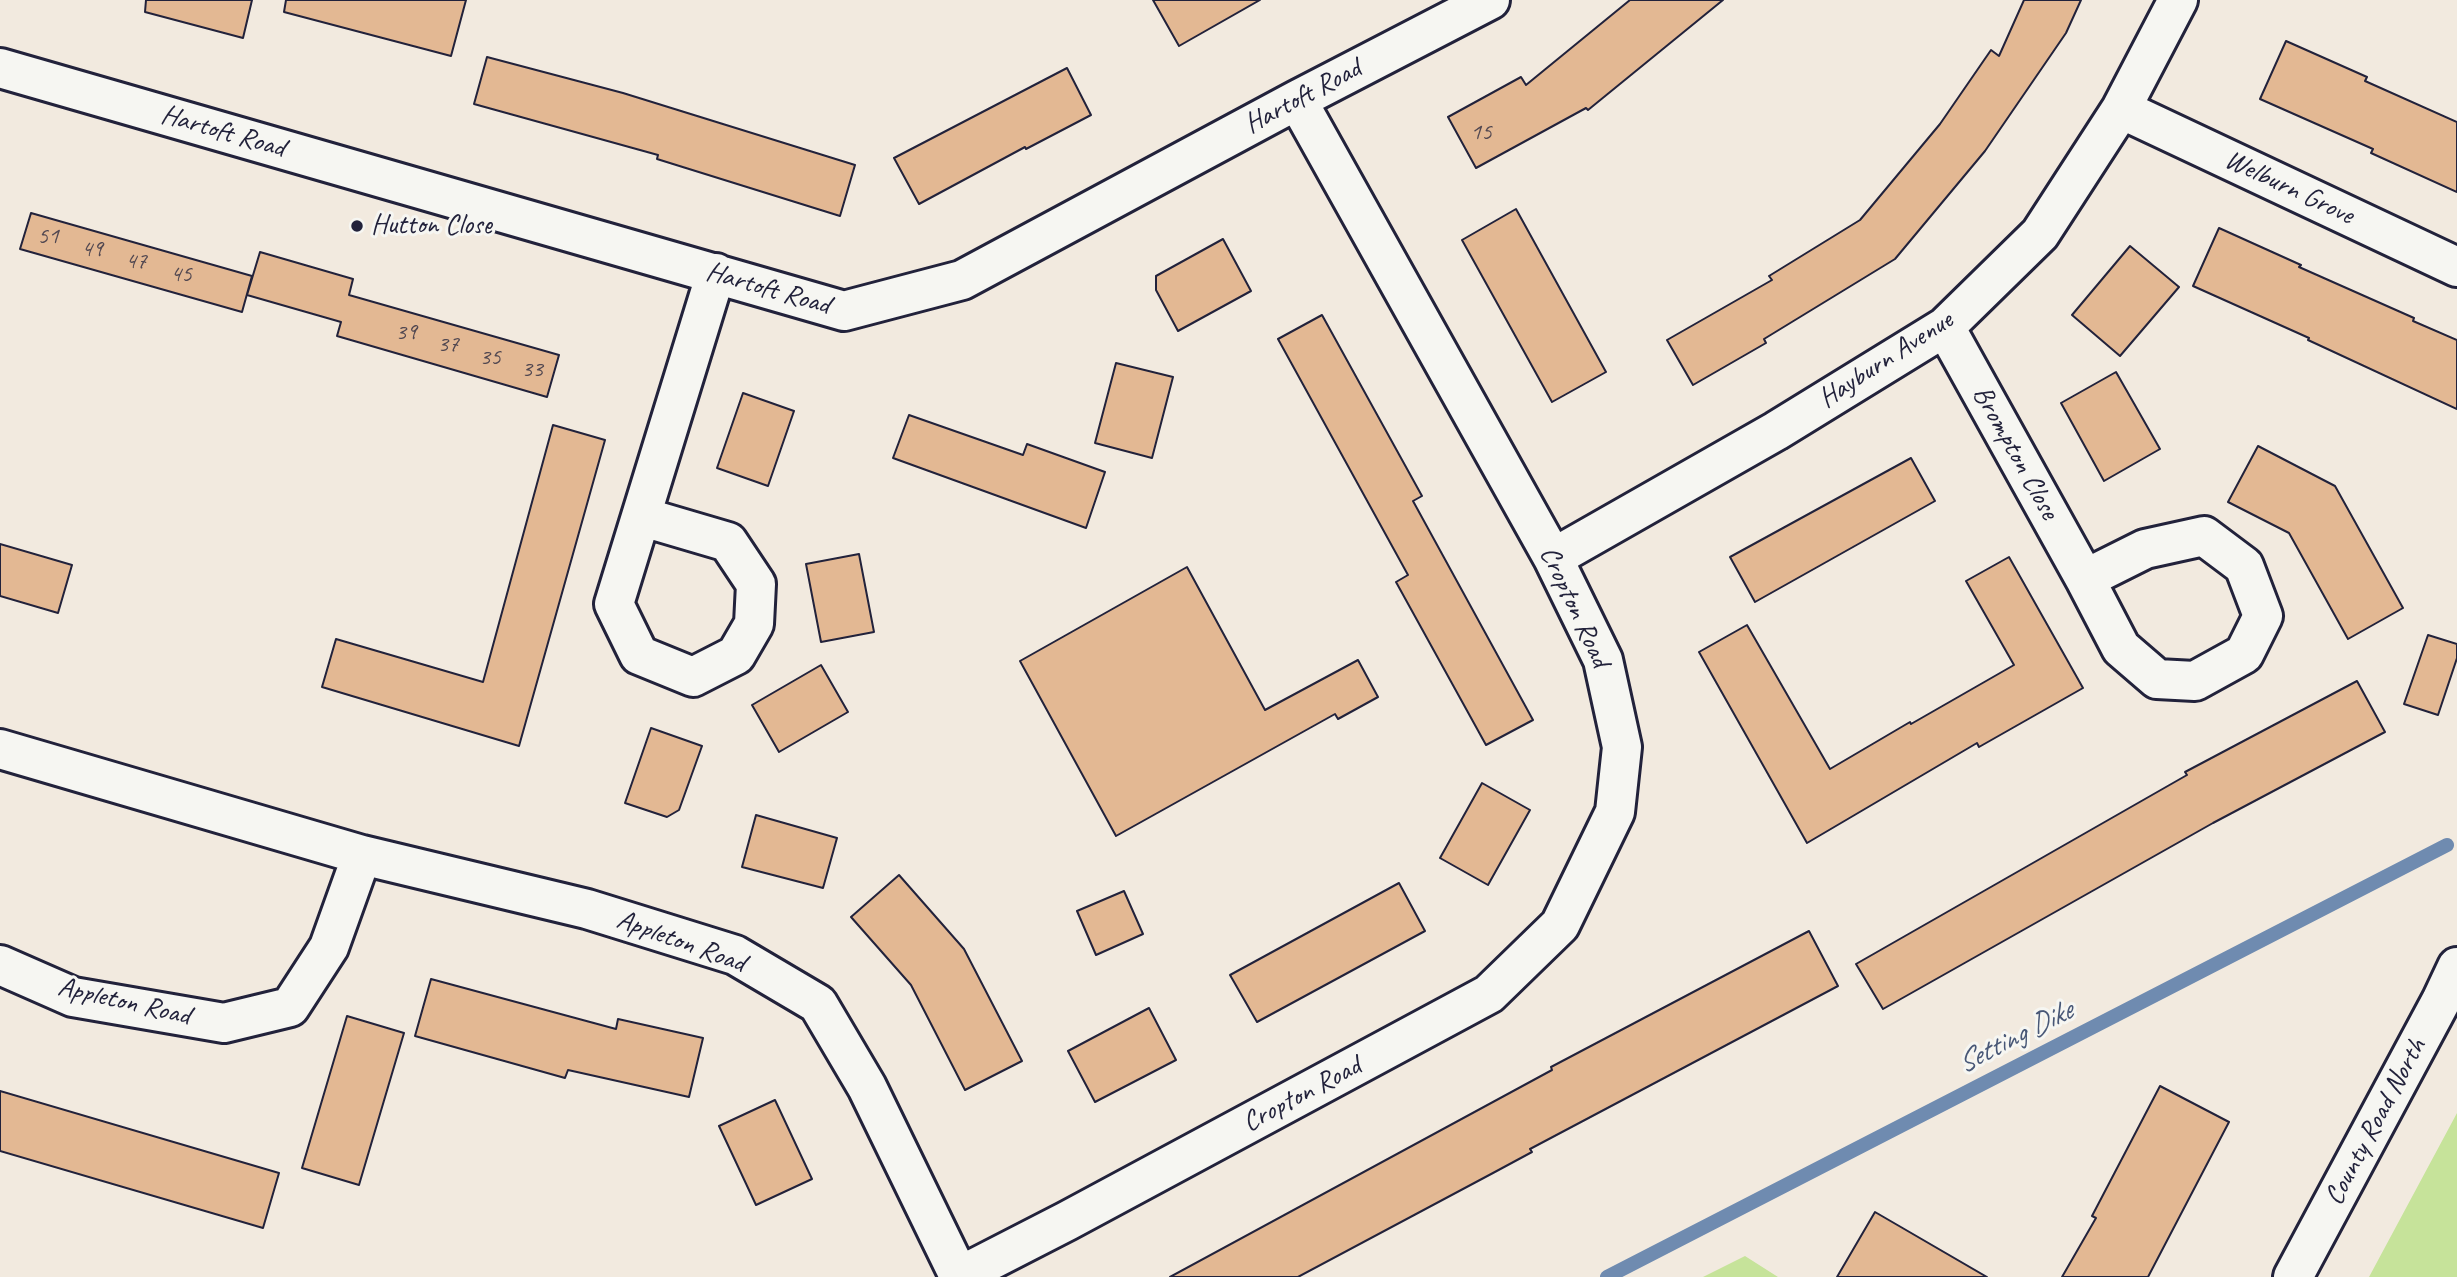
<!DOCTYPE html>
<html>
<head>
<meta charset="utf-8">
<style>
  body { margin:0 }
  canvas { display:block; background:#f2eadf }
</style>
</head>
<body>
<canvas width="2457" height="1277"></canvas>
<script>
const c = document.querySelector('canvas').getContext('2d');
c.lineJoin = 'round';
function fillPath(path, color) { c.fillStyle = color; c.fill(path, 'evenodd'); }
function strokePath(path, color, width, dash) { c.strokeStyle = color; c.lineWidth = width; c.lineCap = dash ? 'butt' : 'round'; c.setLineDash(dash || []); c.stroke(path); }
function drawText(font, color, halo, rows, align = 'center') {
  c.font = font + ' Caveat,sans-serif'; c.lineWidth = 6; c.setLineDash([]); c.textBaseline = 'middle'; c.strokeStyle = halo; c.fillStyle = color; for (const [text, x, y, turn = 0] of rows) {
    c.save(); c.translate(x, y); c.rotate((+turn || 0) * Math.PI / 180); c.textAlign = isNaN(turn) ? turn : align; if (halo) c.strokeText(text, 0, 0); c.fillText(text, 0, 0); c.restore();
  }
}
fillPath(new Path2D(`
  M 2457,1113 L 2457,1277 L 2369,1277 Z
  M 1745,1256 L 1778,1277 L 1703,1277 Z`), '#c6e39a');
strokePath(new Path2D(`
  M 1607,1277 L 2447,845`), '#6f8bb0', 14);
const building = new Path2D(`
  M 146,0 L 252,0 L 243,38 L 145,12 Z
  M 286,0 L 466,0 L 451,56 L 284,12 Z
  M 1153,0 L 1260,0 L 1179,46 Z
  M 1630,0 L 1723,0 L 1588,110 L 1586,108 L 1476,168 L 1448,117 L 1521,77 L 1526,85 Z
  M 2024,0 L 2081,0 L 2066,33 L 1985,151 L 1895,259 L 1764,339 L 1766,343 L 1693,385 L 1667,340 L 1772,280 L 1769,276 L 1860,220 L 1940,124 L 1991,50 L 1999,56 Z
  M 2286,41 L 2367,77 L 2365,81 L 2457,122 L 2457,192 L 2371,153 L 2373,149 L 2260,99 Z
  M 487,57 L 623,93 L 855,165 L 840,216 L 657,159 L 658,155 L 474,104 Z
  M 1067,68 L 1091,115 L 1026,149 L 1025,147 L 919,204 L 894,158 Z
  M 1516,209 L 1606,372 L 1552,402 L 1462,240 Z
  M 31,213 L 252,276 L 242,312 L 20,249 Z
  M 2219,228 L 2301,265 L 2299,267 L 2414,318 L 2413,321 L 2457,340 L 2457,409 L 2308,340 L 2309,338 L 2193,286 Z
  M 1223,239 L 1251,291 L 1178,331 L 1156,290 L 1156,276 Z
  M 2130,246 L 2179,287 L 2120,356 L 2072,315 Z
  M 260,252 L 353,279 L 349,295 L 559,355 L 547,397 L 337,336 L 341,322 L 247,295 Z
  M 1322,315 L 1422,496 L 1413,501 L 1533,720 L 1486,745 L 1396,582 L 1408,575 L 1278,339 Z
  M 1116,363 L 1173,377 L 1152,458 L 1095,443 Z
  M 2116,372 L 2160,449 L 2104,481 L 2061,403 Z
  M 743,393 L 794,411 L 768,486 L 717,468 Z
  M 909,415 L 1023,455 L 1027,444 L 1105,472 L 1086,528 L 893,458 Z
  M 553,425 L 605,440 L 519,746 L 322,687 L 336,639 L 483,682 Z
  M 2258,446 L 2335,486 L 2403,608 L 2348,639 L 2289,533 L 2228,502 Z
  M 1911,458 L 1935,501 L 1755,602 L 1730,557 Z
  M 0,544 L 72,565 L 58,613 L 0,596 Z
  M 859,554 L 874,632 L 821,642 L 806,564 Z
  M 2009,557 L 2083,688 L 1979,747 L 1977,743 L 1807,843 L 1699,652 L 1747,625 L 1830,769 L 1910,722 L 1911,724 L 2014,665 L 1966,581 Z
  M 1187,567 L 1265,710 L 1358,660 L 1378,697 L 1338,719 L 1335,714 L 1116,836 L 1020,661 Z
  M 2428,635 L 2457,644 L 2457,658 L 2438,715 L 2404,704 Z
  M 821,665 L 848,712 L 779,752 L 752,705 Z
  M 2357,681 L 2385,732 L 2213,823 L 1883,1009 L 1856,964 L 2187,775 L 2185,772 Z
  M 651,728 L 702,746 L 679,810 L 667,817 L 625,803 Z
  M 1482,783 L 1530,810 L 1488,885 L 1440,858 Z
  M 756,815 L 837,838 L 823,888 L 742,867 Z
  M 899,875 L 964,949 L 1022,1061 L 965,1090 L 911,985 L 851,917 Z
  M 1399,883 L 1425,931 L 1257,1022 L 1230,975 Z
  M 1124,891 L 1143,934 L 1096,955 L 1077,911 Z
  M 1809,931 L 1838,986 L 1530,1149 L 1532,1152 L 1493,1173 L 1298,1277 L 1170,1277 L 1552,1070 L 1551,1067 Z
  M 431,979 L 616,1029 L 618,1019 L 703,1038 L 689,1097 L 568,1070 L 565,1078 L 415,1036 Z
  M 1149,1008 L 1176,1060 L 1095,1102 L 1068,1051 Z
  M 347,1016 L 404,1033 L 359,1185 L 302,1168 Z
  M 2160,1086 L 2229,1122 L 2148,1277 L 2062,1277 L 2096,1218 L 2092,1216 Z
  M 0,1091 L 279,1173 L 263,1228 L 0,1151 Z
  M 775,1100 L 812,1179 L 756,1205 L 719,1126 Z
  M 1875,1212 L 1987,1277 L 1837,1277 Z`);
fillPath(building, '#e3b893');
strokePath(building, '#22223b', 2);
const street = new Path2D(`
  M 0,68 L 844,311 L 962,280 L 1297,100 L 1490,0
  M 2121,109 L 2457,267
  M 1945,327 L 2085,579 L 2121,648 L 2157,679 L 2195,681 L 2244,654 L 2263,616 L 2244,566 L 2204,536 L 2145,549 L 2085,579
  M 643,517 L 728,542 L 756,584 L 754,624 L 736,655 L 693,677 L 639,655 L 614,604 L 716,273
  M 1553,558 L 1776,431 L 1945,327 L 2040,234 L 2121,109 L 2178,0
  M 0,749 L 362,855 L 587,909 L 735,955 L 818,1004 L 867,1087 L 959,1276
  M 0,965 L 73,997 L 224,1023 L 290,1007 L 329,947 L 362,855
  M 958,1277 L 1067,1221 L 1489,994 L 1560,925 L 1615,812 L 1622,747 L 1603,660 L 1553,558 L 1297,100`);
const secondary = new Path2D(`
  M 2293,1277 L 2441,1001 L 2457,967`);
strokePath(street, '#22223b', 44);
strokePath(secondary, '#22223b', 44);
strokePath(street, '#f6f6f2', 38);
strokePath(secondary, '#f6f6f2', 38);
for (const [x, y, r, color] of [
  [357,226,7,"#22223b"]
]) { const dot = new Path2D(); dot.arc(x, y, r, 0, 2 * Math.PI); c.fillStyle = color; c.fill(dot); strokePath(dot, '#f6f6f2', 2.5); }
drawText('24px', '#524851', null, [
  ["15",1481,133],
  ["51",48,237],
  ["49",92,250],
  ["47",136,262],
  ["45",181,275],
  ["39",406,333],
  ["37",448,345],
  ["35",490,358],
  ["33",532,370]
]);
drawText('28px', '#22223b', '#f6f6f2', [
  ["Hartoft Road",1303,97,-28],
  ["Hartoft Road",223,132,16],
  ["Welburn Grove",2289,188,25],
  ["Hartoft Road",768,289,16],
  ["Hayburn Avenue",1886,360,-33],
  ["Brompton Close",2015,453,61],
  ["Cropton Road",1574,607,65],
  ["Appleton Road",681,942,20],
  ["Appleton Road",124,1002,13],
  ["Cropton Road",1302,1095,-28],
  ["County Road North",2376,1122,-62]
]);
drawText('28px', '#22223b', '#f6f6f2', [
  ["Hutton Close",371,226]
], 'left');
drawText('italic 30px', '#485776', '#f6f6f2', [
  ["Setting Dike",2015,1038,-27]
]);
</script>
</body>
</html>
